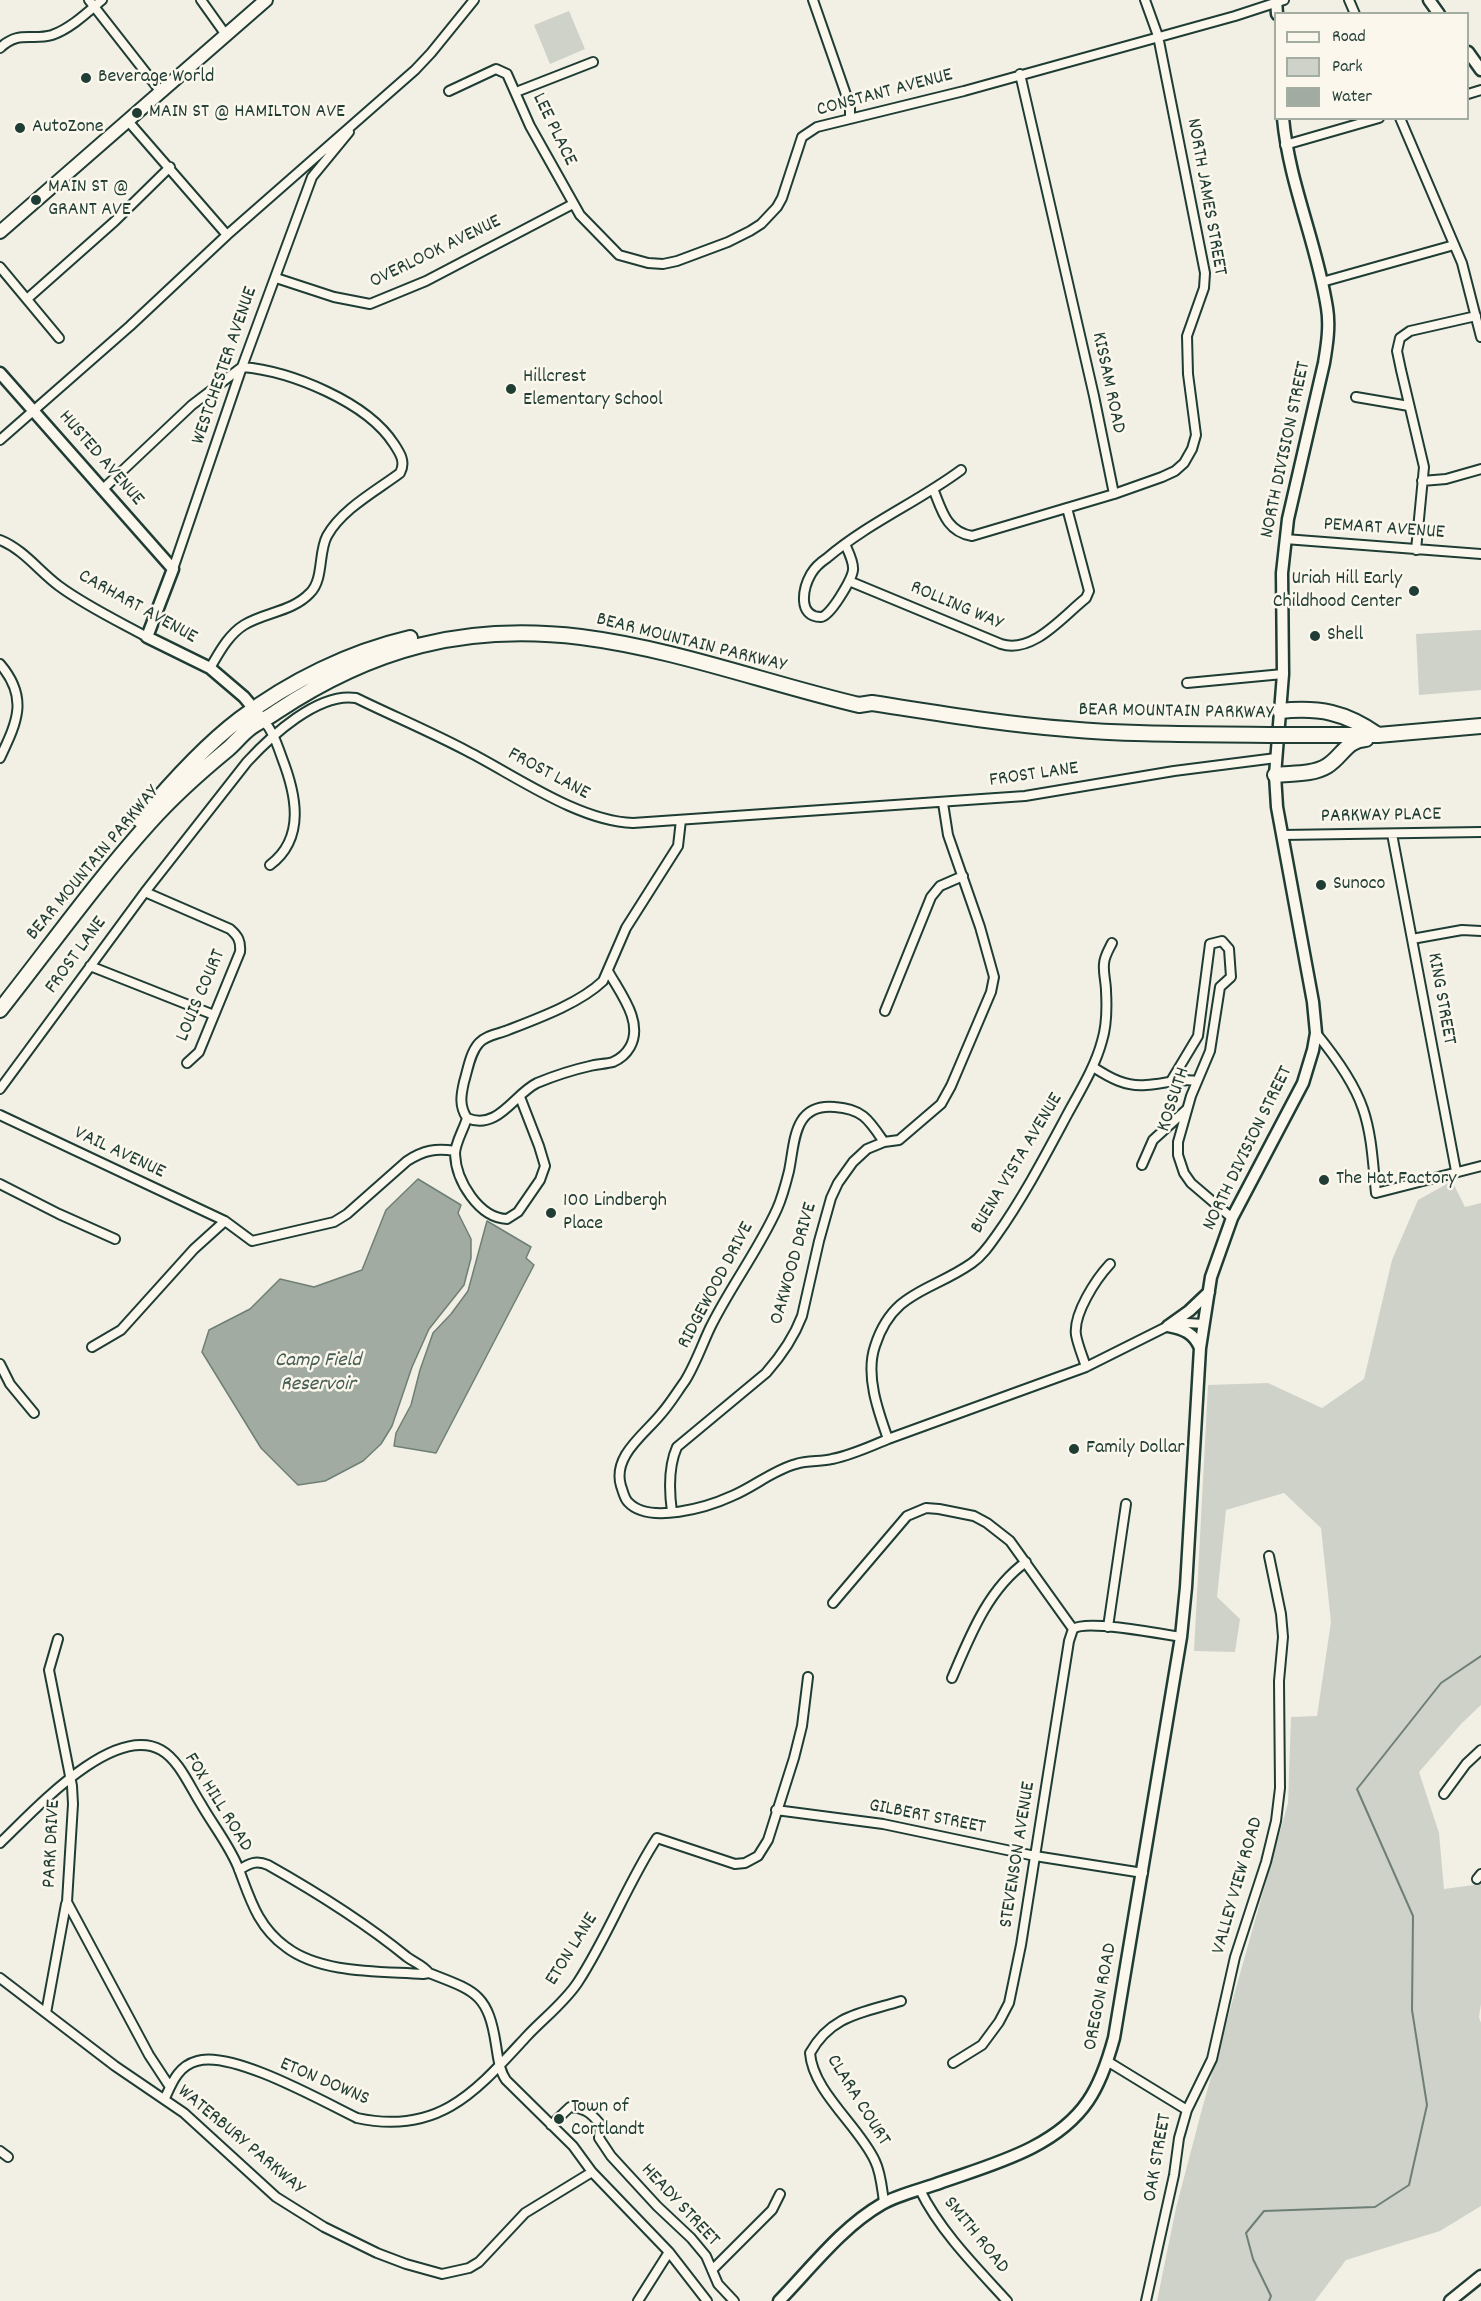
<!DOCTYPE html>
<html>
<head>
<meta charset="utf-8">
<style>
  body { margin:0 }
  #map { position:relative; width:1481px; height:2301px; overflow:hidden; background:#f2f0e5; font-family:Dekko,sans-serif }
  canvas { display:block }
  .legend { position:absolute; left:1274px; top:12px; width:195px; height:108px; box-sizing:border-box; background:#fbf7ec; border:2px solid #a3ada2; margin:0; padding:8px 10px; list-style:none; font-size:18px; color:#1f3d34 }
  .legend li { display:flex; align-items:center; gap:12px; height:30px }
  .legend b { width:30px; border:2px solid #a3ada2 }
</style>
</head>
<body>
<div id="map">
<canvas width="1481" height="2301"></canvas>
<ul class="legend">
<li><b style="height:8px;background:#fbf7ec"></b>Road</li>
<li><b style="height:16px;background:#cfd2c8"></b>Park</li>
<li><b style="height:16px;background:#a2aba1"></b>Water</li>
</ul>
</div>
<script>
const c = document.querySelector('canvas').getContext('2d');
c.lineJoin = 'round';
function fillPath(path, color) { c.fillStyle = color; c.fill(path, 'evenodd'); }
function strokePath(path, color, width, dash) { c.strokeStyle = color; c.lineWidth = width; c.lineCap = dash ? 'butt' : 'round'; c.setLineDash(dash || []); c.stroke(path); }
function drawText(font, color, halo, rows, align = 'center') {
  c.font = font + ' Dekko,sans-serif'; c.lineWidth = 5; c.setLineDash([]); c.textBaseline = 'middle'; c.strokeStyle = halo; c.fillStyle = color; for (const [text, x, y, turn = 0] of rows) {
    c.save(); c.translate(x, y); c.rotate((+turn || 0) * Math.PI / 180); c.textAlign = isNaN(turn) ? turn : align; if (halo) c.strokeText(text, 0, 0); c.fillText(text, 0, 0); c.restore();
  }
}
fillPath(new Path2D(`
  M 569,11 L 585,49 L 550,64 L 534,25 Z
  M 1481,630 L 1481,690 L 1419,695 L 1416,634 Z
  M 1452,1181 L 1465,1207 L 1481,1203 L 1481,1705 L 1461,1724 L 1419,1772 L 1439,1833 L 1444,1889 L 1481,1884 L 1481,2004 L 1479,2017 L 1481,2023 L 1481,2206 L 1440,2231 L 1346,2260 L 1315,2301 L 1157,2301 L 1176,2208 L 1202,2109 L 1288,1803 L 1291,1717 L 1317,1716 L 1331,1622 L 1321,1528 L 1284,1493 L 1226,1510 L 1217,1597 L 1240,1619 L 1235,1652 L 1194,1651 L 1208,1385 L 1268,1383 L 1322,1408 L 1364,1379 L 1392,1260 L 1418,1200 Z`), '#cfd2c8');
const water = new Path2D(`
  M 418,1179 L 461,1205 L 458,1213 L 471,1239 L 471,1258 L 464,1285 L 429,1329 L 412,1367 L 392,1426 L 381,1444 L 363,1461 L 325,1481 L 298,1485 L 261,1448 L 202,1352 L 209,1330 L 250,1309 L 280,1279 L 314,1287 L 362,1270 L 386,1210 Z
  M 487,1221 L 531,1247 L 526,1258 L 534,1265 L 436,1453 L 394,1446 L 396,1433 L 411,1405 L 420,1370 L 433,1333 L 451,1314 L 468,1291 Z`);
fillPath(water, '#a2aba1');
strokePath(water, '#6e7f75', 1.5);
strokePath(new Path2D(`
  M 1269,2301 L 1271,2296 L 1253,2259 L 1246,2233 L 1264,2211 L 1375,2207 L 1409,2185 L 1427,2105 L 1412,2010 L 1413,1916 L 1357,1789 L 1441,1683 L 1481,1656`), '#6e7f75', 2);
const street = new Path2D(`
  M 89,0 L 161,92
  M 201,0 L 226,35
  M 813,0 L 850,106 L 850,119
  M 1349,0 L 1355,14
  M 0,48 C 19,30 31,41 52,35 C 70,29 88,12 102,0
  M 1020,74 L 1094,396 L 1114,494
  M 449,91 L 496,69 L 507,74 L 530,126 L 580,215 L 619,255 L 648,263 L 663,264 L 677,261 L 728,242 L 750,231 L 761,224 L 777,207 L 782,198 L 802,137 L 817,127 L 964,91 L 1235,16 L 1284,0
  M 516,92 L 593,62
  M 1468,94 L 1481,90
  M 1400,118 L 1462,263 L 1481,337
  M 128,121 L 227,235
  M 1285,145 L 1379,118
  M 0,267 L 59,338
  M 276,278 L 334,297 L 370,304 L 426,281 L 573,204
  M 1322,282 L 1454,245
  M 27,299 L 115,221 L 170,167
  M 1356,397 L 1409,406
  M 0,440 L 130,326 L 227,235 L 415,70 L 431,53 L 474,0
  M 1422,481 L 1446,479 L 1481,469
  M 103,489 L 192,405 L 242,367 C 291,371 367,402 394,444 C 400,453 406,462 400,473 C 376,491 342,509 327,536 C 318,553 324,579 310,593 C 292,612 265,612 244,625 C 228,635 219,653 210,668
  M 934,491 C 942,511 947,532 972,536 L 1114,494 L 1162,477 L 1175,471 L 1184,463 L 1192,449 L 1196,435 L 1188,374 L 1187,336 L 1204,288 L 1205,273 L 1158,36 L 1145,0
  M 1285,539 L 1481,554
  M 0,540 C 23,549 39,571 59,586 C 86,606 118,621 147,637
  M 845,544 C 848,551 854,562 853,570 C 852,579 830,617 821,617 C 797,617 803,588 811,574 C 815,567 821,562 827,558 C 868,523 918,502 961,470
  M 1416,550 L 1424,467 L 1401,370 L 1397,351 L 1400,338 L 1410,331 L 1476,316
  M 173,569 L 242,367 L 312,177 L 349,132
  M 849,581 L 1001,644 C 1033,654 1062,617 1086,598 L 1089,591 L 1067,508
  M 0,664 C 29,698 17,722 0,758
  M 1187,683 L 1283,674
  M 263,720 C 273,731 277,744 282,758 C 296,794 306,838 270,865
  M 1392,834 L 1456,1171
  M 1282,835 L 1481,832
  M 145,892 L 230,929 C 238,936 241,941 240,952 L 199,1052 L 187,1063
  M 1412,939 L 1462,930 L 1481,931
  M 90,966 L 214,1015
  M 608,971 C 620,993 644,1022 630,1047 C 626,1054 620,1059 613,1062 C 606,1064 597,1064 590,1066 C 572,1070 554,1076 537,1083 C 514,1094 498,1131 467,1118 C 459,1106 461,1095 464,1082 C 468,1069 470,1053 479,1043 C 486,1035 499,1034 508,1030 C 539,1018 580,1003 603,981 L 626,928 L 678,846 L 681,820
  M 885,1011 L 931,897 L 940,886 L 963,876
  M 1316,1033 C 1334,1055 1354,1082 1363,1109 C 1372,1135 1373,1165 1376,1193 L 1481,1166
  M 1093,1067 C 1110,1078 1126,1087 1146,1085 C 1164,1084 1179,1078 1197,1081
  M 1171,1081 L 1198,1036 L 1210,944 L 1222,941 L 1229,949 L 1231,977 L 1220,987 L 1210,1051 L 1191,1096 L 1178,1142 L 1178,1155 L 1184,1173 L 1191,1183 L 1232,1218
  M 0,1089 L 145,892 L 247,762 C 271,736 318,692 356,698 C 393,716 431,732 467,751 C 516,776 578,821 633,823 L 1025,796 L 1174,771 L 1276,758
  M 0,1115 L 225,1221 L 252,1241 L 334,1222 L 347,1214 L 407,1161 C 424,1150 436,1148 455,1151
  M 467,1118 C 464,1129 455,1143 455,1154 C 456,1181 479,1218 507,1219 L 518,1212 L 540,1180 L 545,1166 L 539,1146 L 520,1097
  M 884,1142 C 869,1120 863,1109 835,1107 C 793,1103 795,1142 789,1171 C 786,1183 782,1198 777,1209 C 758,1251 730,1287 710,1328 C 702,1345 695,1365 685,1381 C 677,1392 670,1404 661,1414 C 645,1434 612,1456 621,1486 C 623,1491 624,1498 628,1502 C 649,1525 708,1507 732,1496 C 754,1487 773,1470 796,1464 C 808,1460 821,1462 832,1459 C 852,1455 869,1447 888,1439 L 1086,1367 L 1168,1326 L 1187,1323 L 1204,1324
  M 1142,1165 L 1153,1140 L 1186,1110
  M 0,1184 L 59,1214 L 115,1239
  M 92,1347 L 121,1330 L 194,1249 L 225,1221
  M 0,1364 L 10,1384 L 34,1413
  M 1086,1367 C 1083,1357 1078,1346 1076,1335 C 1073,1314 1096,1279 1110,1264
  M 888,1439 C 878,1411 865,1375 875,1346 C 893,1290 931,1292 972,1263 C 982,1256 989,1246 996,1236 C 1023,1198 1045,1156 1067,1115 C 1080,1091 1095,1067 1102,1041 C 1107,1025 1107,1008 1106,991 C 1106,982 1103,973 1104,964 C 1104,957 1109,949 1112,943
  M 672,1512 C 669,1490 668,1467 677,1447 L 766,1373 C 781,1356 794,1337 802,1316 L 819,1241 L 831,1198 L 838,1183 L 853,1162 L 867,1149 L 884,1142 L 899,1140 L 941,1104 L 951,1086 L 991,992 L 994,977 L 980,927 L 948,835 L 943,803
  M 833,1603 L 907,1516 L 926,1508 L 939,1509 L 974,1516 L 987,1523 L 1010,1541 L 1073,1629
  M 1108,1627 L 1126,1504
  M 1073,1629 C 1086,1619 1161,1634 1181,1637
  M 58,1639 L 49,1670 L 72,1786 L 73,1804 L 67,1902 L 149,2055 L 170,2087
  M 952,1678 C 970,1636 988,1589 1026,1562
  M 1444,1794 L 1466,1764 L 1481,1750
  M 776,1810 L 883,1824 L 1035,1856 L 1143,1873
  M 0,1843 C 32,1813 112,1723 161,1750 C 179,1760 190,1787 201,1804 C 213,1825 229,1845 238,1867 C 250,1898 257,1926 286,1947 C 321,1974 381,1971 423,1974 L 429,1973
  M 239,1870 C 250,1863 256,1860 268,1865 C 316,1892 364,1922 407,1957 C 415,1963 423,1965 429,1973 C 475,1991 488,1993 496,2045 C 498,2057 499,2070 506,2080 L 573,2146 L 592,2172 L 669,2252 L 707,2301
  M 1477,1879 L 1481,1874
  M 0,1978 L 115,2066 L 184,2113 L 276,2197 L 324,2227 L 377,2253 L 406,2264 L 442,2274 L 469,2268 L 479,2262 L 525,2213 L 592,2172
  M 46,2013 L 66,1904
  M 1107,2061 L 1187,2110 L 1179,2138 L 1174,2175 L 1146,2301
  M 953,2063 L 982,2045 L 999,2022 L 1009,2003 L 1021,1945 L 1069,1641 L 1073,1629
  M 165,2098 C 172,2083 178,2066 197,2061 C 232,2050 322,2101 357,2118 C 440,2136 477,2090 527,2036 C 544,2018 565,2002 578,1982 C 608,1936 627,1884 657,1838 L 735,1864 L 745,1863 L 758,1856 L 768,1840 L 794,1758 L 802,1726 L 808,1677
  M 1187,2110 L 1212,2059 L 1235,1957 L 1266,1862 L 1276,1821 L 1280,1788 L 1279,1681 L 1283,1637 L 1281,1614 L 1269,1556
  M 551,2125 L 570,2107 C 585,2108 591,2113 600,2124 L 599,2138 L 611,2156 L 657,2206 L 691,2238 L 706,2256 L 718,2284 L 734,2301
  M 0,2151 L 8,2157
  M 920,2190 C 940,2231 976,2267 1007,2301
  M 884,2202 C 882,2189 881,2173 875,2161 C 859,2126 813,2092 810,2053 C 831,2015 862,2013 901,2001
  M 712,2270 L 772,2210 L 780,2194
  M 638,2301 L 669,2252`);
const secondary = new Path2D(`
  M 1276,0 L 1277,14
  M 1429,0 L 1439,14
  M 1468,52 L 1481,70
  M 0,373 L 173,569 L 147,637 L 210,668 L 244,697 L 263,720
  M 1168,1326 L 1189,1311 L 1209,1292
  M 1168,1326 C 1184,1329 1194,1333 1200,1348
  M 779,2301 C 811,2268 842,2227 882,2204 C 899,2194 924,2189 942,2182 C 993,2164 1056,2148 1088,2101 C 1101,2082 1108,2060 1114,2038 L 1181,1637 L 1186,1587 L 1200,1348 L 1211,1277 L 1232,1218 L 1303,1083 L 1313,1050 L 1316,1033 L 1313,1002 L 1277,807 L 1275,775 L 1283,674 L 1282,573 L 1288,519 L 1324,363 C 1327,345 1330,326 1327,308 C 1317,243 1289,184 1283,118
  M 1450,2301 L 1481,2276`);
const primary = new Path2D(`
  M 0,232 L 266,0`);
const highway = new Path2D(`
  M 1280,711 C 1319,707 1345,712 1378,735
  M 1289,735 L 1378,735 L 1481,726
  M 1275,775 C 1292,773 1312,775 1327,766 C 1343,756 1346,740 1366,739
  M 140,820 C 170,784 203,747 240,719 C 290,681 350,652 410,638
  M 0,1010 C 49,948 96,882 149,823 C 173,796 200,772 228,749 C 235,743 242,734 250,728 C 258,722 268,718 276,712 C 372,648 465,623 581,637 C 675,649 766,683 859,705 L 872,703 C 937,713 1002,724 1067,729 C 1134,735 1202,734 1269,735`);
strokePath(street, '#1f3d34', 12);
strokePath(secondary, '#1f3d34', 15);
strokePath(primary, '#1f3d34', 16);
strokePath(highway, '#1f3d34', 18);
strokePath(street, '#fbf7ec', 8);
strokePath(secondary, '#fbf7ec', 10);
strokePath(primary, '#fbf7ec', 12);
strokePath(highway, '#fbf7ec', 14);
const highwayBridge = new Path2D(`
  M 1269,735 L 1289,735`);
strokePath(highwayBridge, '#1f3d34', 18, []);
strokePath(highwayBridge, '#fbf7ec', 14);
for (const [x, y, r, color] of [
  [86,78,6,"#1f3d34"],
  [137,113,6,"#1f3d34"],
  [20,128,6,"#1f3d34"],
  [36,200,6,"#1f3d34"],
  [511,389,6,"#1f3d34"],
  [1414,591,6,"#1f3d34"],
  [1315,636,6,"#1f3d34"],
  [1321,885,6,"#1f3d34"],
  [1324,1180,6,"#1f3d34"],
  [551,1213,6,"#1f3d34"],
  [1074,1449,6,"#1f3d34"],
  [559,2119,6,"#1f3d34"]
]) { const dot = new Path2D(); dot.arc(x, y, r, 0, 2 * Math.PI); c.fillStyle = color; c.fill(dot); strokePath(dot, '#fbf7ec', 2); }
drawText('20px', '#1f3d34', '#fbf7ec', [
  ["Beverage World",98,78],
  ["MAIN ST @ HAMILTON AVE",149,113],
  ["AutoZone",32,128],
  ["MAIN ST @",48,188],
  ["GRANT AVE",48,211],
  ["Hillcrest",523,378],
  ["Elementary School",523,401],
  ["Uriah Hill Early",1402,580,"right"],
  ["Childhood Center",1402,603,"right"],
  ["Shell",1327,636],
  ["Sunoco",1333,885],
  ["The Hat Factory",1336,1180],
  ["100 Lindbergh",563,1202],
  ["Place",563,1225],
  ["Family Dollar",1086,1449],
  ["Town of",571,2108],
  ["Cortlandt",571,2131]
], 'left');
drawText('20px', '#1f3d34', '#fbf7ec', [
  ["CONSTANT AVENUE",885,94,-15],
  ["LEE PLACE",553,130,64],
  ["NORTH JAMES STREET",1205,197,80],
  ["OVERLOOK AVENUE",436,253,-26],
  ["WESTCHESTER AVENUE",226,366,-71],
  ["KISSAM ROAD",1107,383,78],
  ["NORTH DIVISION STREET",1287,450,-78],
  ["HUSTED AVENUE",100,459,49],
  ["PEMART AVENUE",1384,530,4],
  ["ROLLING WAY",956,607,23],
  ["CARHART AVENUE",137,608,29],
  ["BEAR MOUNTAIN PARKWAY",691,644,14],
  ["BEAR MOUNTAIN PARKWAY",1176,713,1],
  ["FROST LANE",548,775,28],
  ["FROST LANE",1034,776,-8],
  ["PARKWAY PLACE",1381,817,-1],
  ["BEAR MOUNTAIN PARKWAY",94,864,-50],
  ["FROST LANE",77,956,-54],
  ["LOUIS COURT",202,996,-67],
  ["KING STREET",1440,999,80],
  ["KOSSUTH",1175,1100,-72],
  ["NORTH DIVISION STREET",1249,1149,-64],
  ["VAIL AVENUE",119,1154,25],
  ["BUENA VISTA AVENUE",1018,1164,-59],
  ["OAKWOOD DRIVE",795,1264,-74],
  ["RIDGEWOOD DRIVE",717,1286,-62],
  ["FOX HILL ROAD",217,1803,58],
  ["GILBERT STREET",927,1818,11],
  ["PARK DRIVE",53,1844,-87],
  ["STEVENSON AVENUE",1019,1855,-81],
  ["VALLEY VIEW ROAD",1239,1886,-74],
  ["ETON LANE",573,1950,-58],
  ["OREGON ROAD",1102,1997,-79],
  ["ETON DOWNS",324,2083,23],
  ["CLARA COURT",857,2101,58],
  ["WATERBURY PARKWAY",240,2141,40],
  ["OAK STREET",1159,2158,-80],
  ["HEADY STREET",679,2206,47],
  ["SMITH ROAD",975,2236,51]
]);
drawText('italic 21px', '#465e55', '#fbf7ec', [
  ["Camp Field",318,1362],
  ["Reservoir",318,1386]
]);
</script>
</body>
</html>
